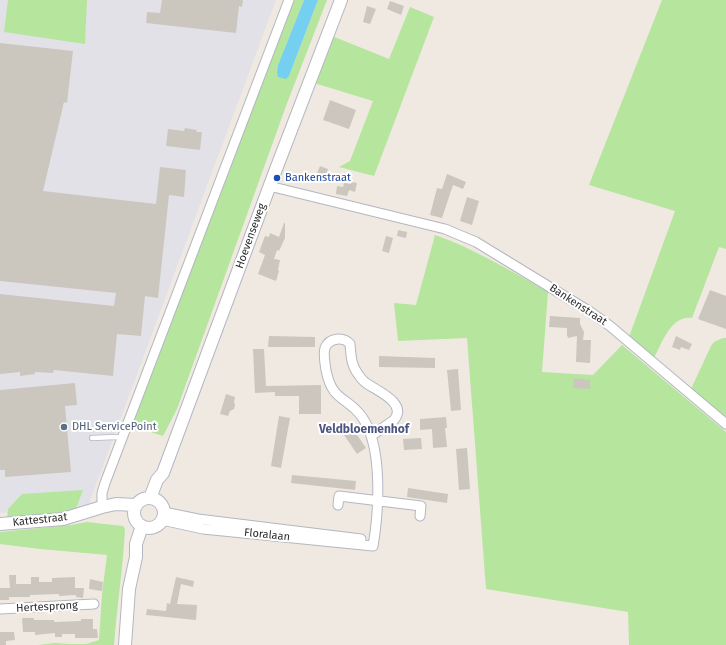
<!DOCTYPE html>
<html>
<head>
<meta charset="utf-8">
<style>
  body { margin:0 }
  canvas { display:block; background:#efe9e1 }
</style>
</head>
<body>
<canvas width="726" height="645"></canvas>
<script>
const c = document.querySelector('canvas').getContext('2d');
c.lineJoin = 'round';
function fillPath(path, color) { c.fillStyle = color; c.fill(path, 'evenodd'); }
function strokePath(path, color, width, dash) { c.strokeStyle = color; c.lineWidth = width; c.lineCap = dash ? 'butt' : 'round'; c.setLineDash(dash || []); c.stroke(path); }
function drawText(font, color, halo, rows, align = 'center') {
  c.font = font + ' "Fira Sans",sans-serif'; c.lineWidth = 4; c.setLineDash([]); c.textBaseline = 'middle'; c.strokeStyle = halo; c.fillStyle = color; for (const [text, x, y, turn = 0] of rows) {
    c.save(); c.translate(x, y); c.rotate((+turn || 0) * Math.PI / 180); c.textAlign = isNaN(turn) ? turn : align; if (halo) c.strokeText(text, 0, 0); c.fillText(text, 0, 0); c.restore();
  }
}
fillPath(new Path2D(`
  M 0,0 L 276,0 L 87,509 L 0,513 Z`), '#e3e1e8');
fillPath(new Path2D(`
  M 8,0 L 87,0 L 85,44 L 4,32 Z
  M 294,0 L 304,0 L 278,65 L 277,72 L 278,76 L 289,76 L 318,0 L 327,0 L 286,106 L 177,409 L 163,436 L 135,427 L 132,424 Z
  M 662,0 L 726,0 L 726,249 L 719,247 L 692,318 C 671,315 662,343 654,358 L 629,337 L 675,211 L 589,185 Z
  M 410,7 L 434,17 L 374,176 L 339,167 L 350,161 L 373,101 L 314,83 L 332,36 L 389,59 Z
  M 435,235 C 475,249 511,271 548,292 L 542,372 L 593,375 L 622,345 L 726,432 L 726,645 L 629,645 L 628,612 L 486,589 L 467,338 L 398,341 L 394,303 L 416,305 Z
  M 723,338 L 726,338 L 726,418 L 691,389 L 711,346 L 714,342 Z
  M 83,490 L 75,511 L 7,518 L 8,509 L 22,494 Z
  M 87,522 L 123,526 L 125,529 C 123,568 117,606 114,645 L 38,645 L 55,643 L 69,644 L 86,644 L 99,640 L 102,594 L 107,555 L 40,549 L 0,544 L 0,532 L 71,525 Z`), '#b6e59e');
fillPath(new Path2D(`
  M 304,0 L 318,0 L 289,76 L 286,79 L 278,77 L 277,72 L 278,65 Z`), '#75cff0');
fillPath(new Path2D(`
  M 162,0 L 243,0 L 242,7 L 239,6 L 236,33 L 146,23 L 147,12 L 160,13 Z
  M 390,1 L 404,6 L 401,15 L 387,9 Z
  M 367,6 L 376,9 L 370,24 L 363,22 Z
  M 0,43 L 73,51 L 67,103 L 64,102 L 43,191 L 156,204 L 160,167 L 186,170 L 184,197 L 169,195 L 158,298 L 145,296 L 141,336 L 117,334 L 113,376 L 54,370 L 53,373 L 35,372 L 35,374 L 20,376 L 20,372 L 0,374 L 0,294 L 114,306 L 116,293 L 0,281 Z
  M 330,100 L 356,110 L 349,129 L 323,120 Z
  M 185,128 L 197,130 L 196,132 L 202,132 L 200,150 L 166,146 L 168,129 L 184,131 Z
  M 320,166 L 328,169 L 324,182 L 315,178 Z
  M 447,174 L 466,182 L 463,189 L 453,185 L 442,218 L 430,215 L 437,188 L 442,189 Z
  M 351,182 L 357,183 L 355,192 L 349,190 L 347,196 L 336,194 L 337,186 L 343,187 L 344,183 L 351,184 Z
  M 467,197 L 479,201 L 472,225 L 460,221 Z
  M 284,223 L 285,223 L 285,238 L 279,251 L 277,250 L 274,259 L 280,260 L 278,270 L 279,271 L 276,281 L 258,274 L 265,255 L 259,252 L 265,236 L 269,237 L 270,233 L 279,237 Z
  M 398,230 L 407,232 L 406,238 L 397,236 Z
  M 386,236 L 393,238 L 389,253 L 382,251 Z
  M 710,290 L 726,296 L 726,329 L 698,319 Z
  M 550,316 L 580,318 L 580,324 L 584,332 L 583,340 L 591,340 L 590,363 L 576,362 L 577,336 L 568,338 L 567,335 L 567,328 L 549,327 Z
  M 269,336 L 315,337 L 315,347 L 268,347 Z
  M 676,336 L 692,344 L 689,350 L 681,347 L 680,350 L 672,347 Z
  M 253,349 L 264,349 L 266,386 L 321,385 L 321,414 L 299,414 L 299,396 L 275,396 L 275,392 L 255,393 Z
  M 379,356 L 435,358 L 435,368 L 379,367 Z
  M 458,369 L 461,410 L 451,411 L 447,370 Z
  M 574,378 L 590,380 L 590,389 L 573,388 Z
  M 75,383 L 77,405 L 65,406 L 71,472 L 5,477 L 5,470 L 0,470 L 0,390 Z
  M 226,394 L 235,397 L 234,402 L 235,405 L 234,409 L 230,411 L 228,416 L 220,414 Z
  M 279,416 L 290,418 L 281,468 L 271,466 Z
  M 446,417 L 447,428 L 445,428 L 447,447 L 433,448 L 432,429 L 420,430 L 420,419 Z
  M 349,423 L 366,448 L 357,454 L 340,429 Z
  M 421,438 L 422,449 L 404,450 L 403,439 Z
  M 467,448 L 470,489 L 459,490 L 456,449 Z
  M 292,475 L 356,481 L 355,490 L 291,483 Z
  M 408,488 L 448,494 L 447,503 L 407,497 Z
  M 9,575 L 16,575 L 16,584 L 31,584 L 31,577 L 39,577 L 39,582 L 52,582 L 52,578 L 75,577 L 75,588 L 84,588 L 83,598 L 76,597 L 76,595 L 59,596 L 59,594 L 30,595 L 30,597 L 9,597 L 9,600 L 0,600 L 0,588 L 10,588 Z
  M 176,577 L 194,581 L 193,587 L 181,584 L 177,604 L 197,605 L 196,620 L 146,615 L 147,609 L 166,611 L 167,603 L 170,604 Z
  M 90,579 L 103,582 L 102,591 L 89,589 Z
  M 22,618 L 34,618 L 34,620 L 54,620 L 54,622 L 81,621 L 81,619 L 93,619 L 93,629 L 97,629 L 98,638 L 75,638 L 75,634 L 62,634 L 62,637 L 55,637 L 55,633 L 35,635 L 35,632 L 23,632 Z
  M 0,632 L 14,632 L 15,640 L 6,641 L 6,645 L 0,645 Z`), '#cbc7bf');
const lane = new Path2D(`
  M 92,438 L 116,437 L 122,438`);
const street = new Path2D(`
  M 269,186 L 445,229 L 476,242 L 589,311 L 610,326 L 726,424
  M 338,505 L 339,496 L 421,506 L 420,516
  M 102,507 L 102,493 L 105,483 L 289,0
  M 164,512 L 198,519 L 361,539
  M 162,520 L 203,529 L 373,546 C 379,511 383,446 362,417 C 347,396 332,402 326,370 C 325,363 323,355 325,348 C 329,338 343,336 350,344 C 351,355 351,365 358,374 C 360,377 363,381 366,383 C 377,391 408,403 394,420 L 371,436
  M 0,609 L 94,604`);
const secondary = new Path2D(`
  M 150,498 L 157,480 L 163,473 L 273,177 L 341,0
  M134 513a15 15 0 1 1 30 0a15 15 0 1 1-30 0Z
  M 0,524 L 63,519 L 102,507 L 116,504 L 136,505
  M 125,645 L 129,589 L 136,557 L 136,544 L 142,526`);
strokePath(lane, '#b4b7c1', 6);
strokePath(street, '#b4b7c1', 11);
strokePath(secondary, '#b4b7c1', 14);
strokePath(lane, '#fff', 4.5);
strokePath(street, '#fff', 9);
strokePath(secondary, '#fff', 12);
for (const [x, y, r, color] of [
  [277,178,4,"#1a4fb4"],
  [64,427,4,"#5c6f8a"]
]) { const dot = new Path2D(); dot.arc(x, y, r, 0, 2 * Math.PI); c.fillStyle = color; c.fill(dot); strokePath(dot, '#fff', 1.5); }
drawText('11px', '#164399', '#fff', [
  ["Bankenstraat",285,178]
], 'left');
drawText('11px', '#2e2e2e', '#fff', [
  ["Hoevenseweg",251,236,-70],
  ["Bankenstraat",578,305,33],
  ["Kattestraat",40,520,-6],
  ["Floralaan",267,535,6],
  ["Hertesprong",47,607,-3]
]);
drawText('11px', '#4e5e75', '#fff', [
  ["DHL ServicePoint",72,427]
], 'left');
drawText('bold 12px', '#4d5680', '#fff', [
  ["Veldbloemenhof",364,430]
]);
</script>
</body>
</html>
